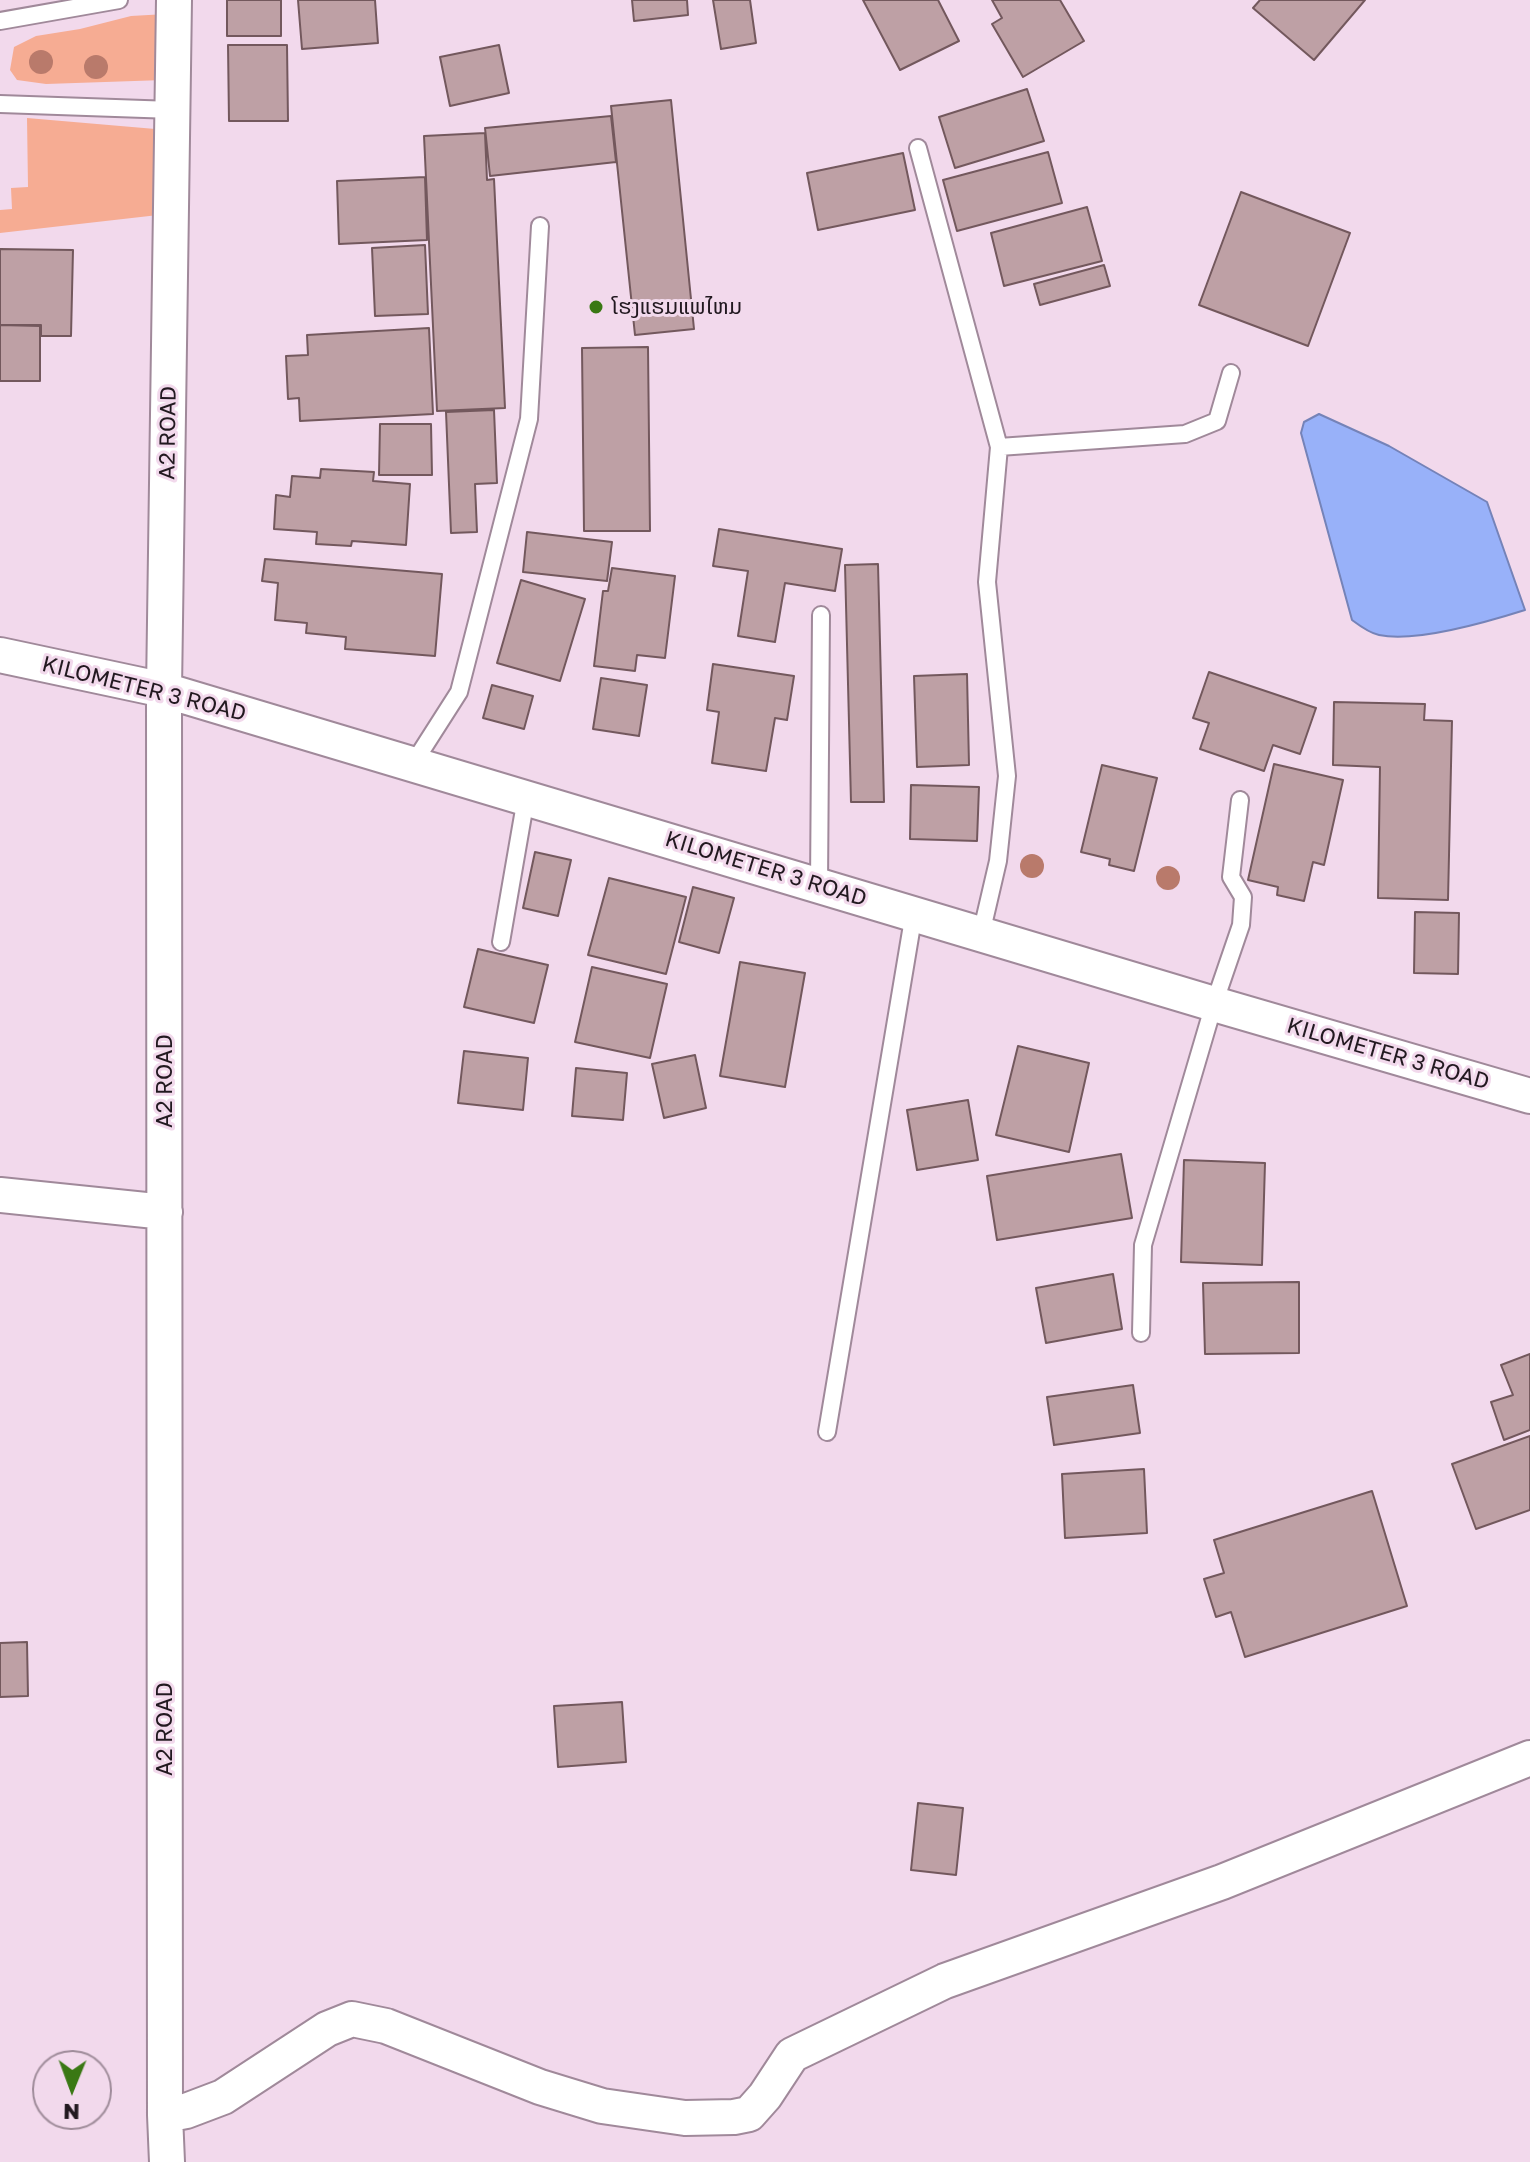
<!DOCTYPE html>
<html>
<head>
<meta charset="utf-8">
<style>
  body { margin:0 }
  #map { position:relative; width:1530px; height:2162px; overflow:hidden; background:#f2d9ec; font-family:"Golos Text",sans-serif }
  canvas { display:block }
  .north { position:absolute; left:32px; top:2050px; width:80px; height:80px; box-sizing:border-box; background:#f2d9ec; border:2px solid #9f8c9a; border-radius:50%; rotate:181deg; font-size:22px; font-weight:700; line-height:32px; text-align:center; color:#221920 }
  .north::after { content:''; display:block; margin:auto; width:28px; height:36px; background:#3a7814; clip-path:polygon(50% 0,100% 100%,50% 72%,0 100%) }
</style>
</head>
<body>
<div id="map">
<canvas width="1530" height="2162"></canvas>
<div class="north">N</div>
</div>
<script>
const c = document.querySelector('canvas').getContext('2d');
c.lineJoin = 'round';
function fillPath(path, color) { c.fillStyle = color; c.fill(path, 'evenodd'); }
function strokePath(path, color, width, dash) { c.strokeStyle = color; c.lineWidth = width; c.lineCap = dash ? 'butt' : 'round'; c.setLineDash(dash || []); c.stroke(path); }
function drawText(font, color, halo, rows, align = 'center') {
  c.font = font + ' "Golos Text","Noto Sans Lao",sans-serif'; c.lineWidth = 6; c.setLineDash([]); c.textBaseline = 'middle'; c.strokeStyle = halo; c.fillStyle = color; for (const [text, x, y, turn = 0] of rows) {
    c.save(); c.translate(x, y); c.rotate((+turn || 0) * Math.PI / 180); c.textAlign = isNaN(turn) ? turn : align; if (halo) c.strokeText(text, 0, 0); c.fillText(text, 0, 0); c.restore();
  }
}
fillPath(new Path2D(`
  M 166,14 L 164,80 L 46,84 L 17,80 L 10,70 L 14,47 L 36,36 L 80,29 L 131,16 Z
  M 27,118 L 167,130 L 167,214 L 0,233 L 0,210 L 12,209 L 11,188 L 28,187 Z`), '#f6ac93');
const water = new Path2D(`
  M 1319,414 L 1389,446 L 1487,502 L 1525,610 C 1487,622 1416,643 1379,635 C 1369,633 1360,626 1352,620 L 1301,433 L 1304,422 Z`);
fillPath(water, '#98b1f9');
strokePath(water, '#7583b8', 2);
const building = new Path2D(`
  M 227,0 L 281,0 L 281,36 L 227,36 Z
  M 298,0 L 375,0 L 378,43 L 302,49 Z
  M 632,0 L 687,0 L 688,15 L 634,21 Z
  M 713,0 L 750,0 L 756,43 L 721,49 Z
  M 863,0 L 938,0 L 959,41 L 900,70 Z
  M 992,0 L 1060,0 L 1084,41 L 1023,77 L 992,24 L 1002,18 Z
  M 1260,0 L 1365,0 L 1314,60 L 1253,8 Z
  M 228,45 L 287,45 L 288,121 L 229,121 Z
  M 499,45 L 509,93 L 450,106 L 440,57 Z
  M 1027,89 L 1044,141 L 955,168 L 939,117 Z
  M 671,100 L 694,329 L 635,335 L 611,106 Z
  M 611,116 L 616,162 L 490,176 L 485,128 Z
  M 485,133 L 487,180 L 494,179 L 505,408 L 437,411 L 424,136 Z
  M 1048,152 L 1062,203 L 957,231 L 943,180 Z
  M 903,153 L 915,210 L 818,230 L 807,173 Z
  M 425,177 L 427,240 L 339,244 L 337,181 Z
  M 1241,192 L 1350,233 L 1308,346 L 1199,305 Z
  M 1087,207 L 1102,261 L 1004,286 L 991,233 Z
  M 425,245 L 428,314 L 375,316 L 372,248 Z
  M 0,249 L 73,250 L 71,336 L 41,336 L 41,325 L 0,325 Z
  M 1104,265 L 1110,286 L 1040,305 L 1034,284 Z
  M 0,325 L 40,326 L 40,381 L 0,381 Z
  M 429,328 L 433,414 L 300,421 L 299,398 L 288,399 L 286,356 L 308,355 L 307,335 Z
  M 648,347 L 650,531 L 584,531 L 582,348 Z
  M 494,410 L 497,483 L 475,484 L 477,532 L 451,533 L 446,412 Z
  M 380,424 L 431,424 L 432,475 L 379,475 Z
  M 321,469 L 374,472 L 373,481 L 410,484 L 406,545 L 352,541 L 351,546 L 316,544 L 317,532 L 274,529 L 276,495 L 290,497 L 292,476 L 320,478 Z
  M 719,529 L 842,549 L 835,591 L 785,583 L 775,642 L 738,636 L 748,571 L 713,566 Z
  M 527,532 L 612,542 L 607,581 L 523,572 Z
  M 265,559 L 442,574 L 435,656 L 345,649 L 346,637 L 306,633 L 307,623 L 275,620 L 278,583 L 262,581 Z
  M 878,564 L 884,802 L 851,802 L 845,565 Z
  M 612,568 L 675,576 L 665,658 L 637,655 L 635,671 L 594,666 L 603,591 L 608,591 Z
  M 521,580 L 585,599 L 560,681 L 497,663 Z
  M 713,664 L 794,676 L 787,720 L 775,718 L 766,771 L 712,763 L 719,712 L 707,710 Z
  M 1209,672 L 1316,708 L 1300,754 L 1273,745 L 1264,771 L 1200,749 L 1209,723 L 1193,718 Z
  M 967,674 L 969,765 L 917,767 L 914,676 Z
  M 601,678 L 647,685 L 639,736 L 593,729 Z
  M 492,685 L 533,696 L 524,729 L 483,718 Z
  M 1334,702 L 1425,704 L 1424,720 L 1452,721 L 1448,900 L 1378,898 L 1380,767 L 1333,765 Z
  M 1274,764 L 1343,780 L 1324,865 L 1313,862 L 1304,901 L 1277,895 L 1278,887 L 1248,880 Z
  M 1102,765 L 1157,778 L 1134,871 L 1109,865 L 1110,859 L 1081,852 Z
  M 911,785 L 979,787 L 977,841 L 910,839 Z
  M 535,852 L 571,860 L 558,916 L 523,908 Z
  M 609,878 L 686,897 L 666,974 L 588,955 Z
  M 693,887 L 734,898 L 719,953 L 679,942 Z
  M 1415,912 L 1459,913 L 1458,974 L 1414,973 Z
  M 478,949 L 548,965 L 534,1023 L 464,1007 Z
  M 740,962 L 805,973 L 785,1087 L 720,1076 Z
  M 592,967 L 667,984 L 650,1058 L 575,1042 Z
  M 1018,1046 L 1089,1063 L 1069,1152 L 996,1135 Z
  M 464,1051 L 528,1058 L 523,1110 L 458,1103 Z
  M 695,1055 L 706,1108 L 664,1118 L 652,1064 Z
  M 576,1068 L 627,1073 L 623,1120 L 572,1116 Z
  M 968,1100 L 978,1160 L 917,1170 L 907,1110 Z
  M 1121,1154 L 1132,1218 L 997,1240 L 987,1176 Z
  M 1184,1160 L 1265,1163 L 1262,1265 L 1181,1262 Z
  M 1113,1274 L 1122,1329 L 1046,1343 L 1036,1288 Z
  M 1299,1282 L 1299,1353 L 1205,1354 L 1203,1283 Z
  M 1530,1354 L 1530,1430 L 1504,1440 L 1491,1402 L 1513,1395 L 1501,1365 Z
  M 1133,1385 L 1140,1433 L 1054,1445 L 1047,1397 Z
  M 1530,1436 L 1530,1510 L 1476,1529 L 1452,1464 Z
  M 1144,1469 L 1147,1533 L 1065,1538 L 1062,1474 Z
  M 1372,1491 L 1407,1606 L 1245,1657 L 1231,1612 L 1216,1617 L 1204,1579 L 1224,1573 L 1214,1540 Z
  M 27,1642 L 28,1696 L 0,1697 L 0,1643 Z
  M 622,1702 L 626,1762 L 558,1767 L 554,1706 Z
  M 918,1803 L 963,1808 L 956,1875 L 911,1870 Z`);
fillPath(building, '#bea0a5');
strokePath(building, '#73585d', 2);
const service = new Path2D(`
  M 0,21 L 119,0
  M 0,104 L 173,110
  M 918,148 L 999,447 L 987,582 L 1007,776 L 998,861 L 981,934
  M 999,447 L 1185,434 L 1217,421 L 1231,373
  M 413,764 L 459,692 L 529,419 L 540,226
  M 819,885 L 821,615
  M 501,942 L 526,798
  M 1141,1333 L 1143,1245 L 1214,1004 L 1241,925 L 1243,897 L 1231,877 L 1240,800
  M 827,1432 L 914,913`);
const minor = new Path2D(`
  M 0,655 L 164,690 L 1214,1004 L 1530,1096
  M 0,1195 L 165,1212
  M 165,2115 L 186,2111 L 223,2097 L 327,2029 L 352,2019 L 386,2026 L 540,2087 L 602,2106 L 685,2118 L 734,2117 L 749,2114 L 765,2096 L 792,2055 L 945,1981 L 1222,1882 L 1530,1758
  M 167,2162 L 165,2115 L 164,690 L 174,0`);
strokePath(service, '#a0899a', 20);
strokePath(minor, '#a0899a', 38);
strokePath(service, '#fff', 16);
strokePath(minor, '#fff', 34);
c.fillStyle = '#b97a6b';
for (const [x, y] of [
  [41,62],
  [96,67],
  [1032,866],
  [1168,878]
]) { c.beginPath(); c.arc(x, y, 12, 0, 2 * Math.PI); c.fill(); }
for (const [x, y, r, color] of [
  [596,307,8,"#3a7814"]
]) { const dot = new Path2D(); dot.arc(x, y, r, 0, 2 * Math.PI); c.fillStyle = color; c.fill(dot); strokePath(dot, '#f2d9ec', 3); }
drawText('22px', '#221920', '#f2d9ec', [
  ["ໂຮງແຮມແພໄຫມ",612,307]
], 'left');
drawText('22px', '#221920', '#f2d9ec', [
  ["A2 ROAD",168,433,-89],
  ["KILOMETER 3 ROAD",144,689,14],
  ["KILOMETER 3 ROAD",766,869,17],
  ["KILOMETER 3 ROAD",1388,1054,16],
  ["A2 ROAD",165,1081,-90],
  ["A2 ROAD",165,1729,-90]
]);
</script>
</body>
</html>
